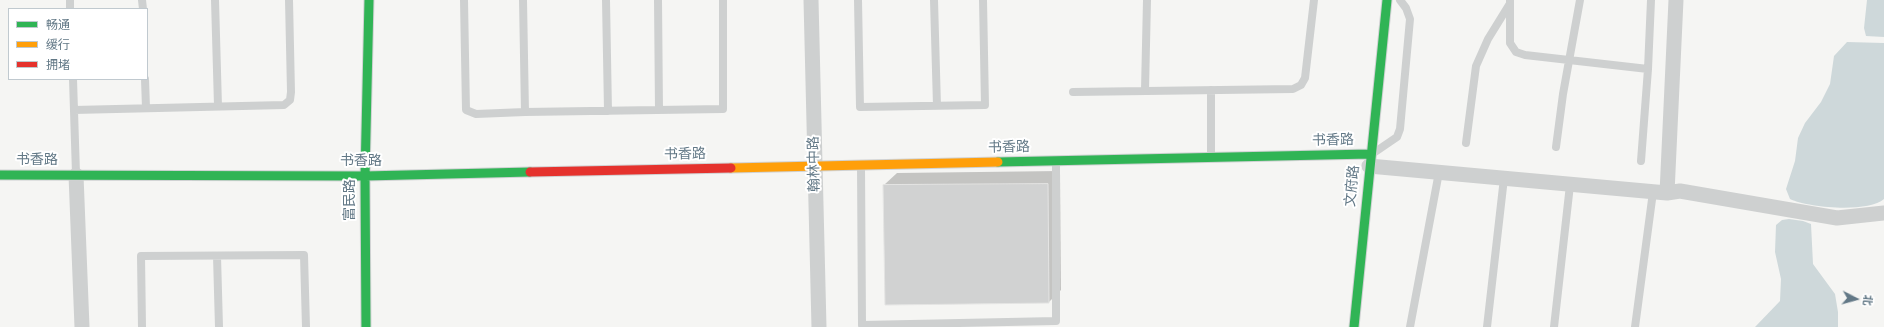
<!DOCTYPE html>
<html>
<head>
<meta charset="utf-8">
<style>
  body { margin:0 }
  #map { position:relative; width:1884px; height:327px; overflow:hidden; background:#f5f5f3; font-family:Jost,"Noto Sans SC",sans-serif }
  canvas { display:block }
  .legend { position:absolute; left:8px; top:8px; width:140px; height:72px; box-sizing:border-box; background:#fff; border:1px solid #c0c9cf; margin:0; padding:5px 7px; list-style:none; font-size:12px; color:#627886 }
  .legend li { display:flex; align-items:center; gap:8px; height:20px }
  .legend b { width:20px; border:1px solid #c0c9cf }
  .north { position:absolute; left:1836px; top:279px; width:40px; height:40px; -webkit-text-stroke:3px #fff; paint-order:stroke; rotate:96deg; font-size:11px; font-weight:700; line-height:16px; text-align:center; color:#627886 }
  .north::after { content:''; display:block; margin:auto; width:14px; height:18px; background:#627886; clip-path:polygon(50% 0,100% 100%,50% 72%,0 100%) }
</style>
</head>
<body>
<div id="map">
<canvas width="1884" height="327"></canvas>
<ul class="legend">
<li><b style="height:5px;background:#30b455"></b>畅通</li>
<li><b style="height:5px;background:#ff9f0a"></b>缓行</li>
<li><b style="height:5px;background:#e5322d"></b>拥堵</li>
</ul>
<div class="north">北</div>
</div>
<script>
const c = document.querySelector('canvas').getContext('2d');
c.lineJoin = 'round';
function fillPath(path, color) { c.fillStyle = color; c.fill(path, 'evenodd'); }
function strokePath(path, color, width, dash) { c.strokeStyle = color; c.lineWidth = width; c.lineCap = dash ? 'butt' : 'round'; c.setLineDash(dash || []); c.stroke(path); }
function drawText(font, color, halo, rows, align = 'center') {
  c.font = font + ' Jost,"Noto Sans SC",sans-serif'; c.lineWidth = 4; c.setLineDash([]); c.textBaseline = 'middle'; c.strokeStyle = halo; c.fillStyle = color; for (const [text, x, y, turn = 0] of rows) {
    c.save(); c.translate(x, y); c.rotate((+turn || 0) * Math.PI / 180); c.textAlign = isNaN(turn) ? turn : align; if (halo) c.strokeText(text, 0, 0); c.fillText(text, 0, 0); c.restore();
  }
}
fillPath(new Path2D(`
  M 1867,0 L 1884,0 L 1884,37 L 1866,36 L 1864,28 Z
  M 1847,42 L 1884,43 L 1884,199 C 1868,213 1809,208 1790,199 L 1786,189 L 1795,161 L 1798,138 L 1805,123 L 1821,102 L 1830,84 L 1834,56 Z
  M 1789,219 L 1803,221 L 1811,224 L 1813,264 L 1835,294 L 1838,312 L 1838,327 L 1755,327 L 1780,301 L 1781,279 L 1775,252 L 1776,225 L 1782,220 Z`), '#ced8da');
fillPath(new Path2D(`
  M 1060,171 L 1061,290 L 1049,302 L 884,185 L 897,173 Z`), '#0003');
const building = new Path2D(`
  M 1048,184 L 1049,303 L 885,305 L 883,185 Z`);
fillPath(building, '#d1d2d2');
strokePath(building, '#e4e4e3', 1);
const fast = new Path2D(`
  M 998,162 L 1370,154
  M 0,175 L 365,176 L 530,172
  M 366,327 L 365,176 L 369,0
  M 1354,327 L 1387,0`);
const slow = new Path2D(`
  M 731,168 L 998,162`);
const jam = new Path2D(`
  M 530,172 L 731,168`);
strokePath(fast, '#d0d2d3', 11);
strokePath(slow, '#d0d2d3', 11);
strokePath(jam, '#d0d2d3', 11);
strokePath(new Path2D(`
  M 70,0 L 70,9
  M 142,0 L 143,9
  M 215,0 L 218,106
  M 464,0 L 466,110 L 476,114 L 525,112
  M 523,0 L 525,112 L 723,109 L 723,0
  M 606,0 L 608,111
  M 658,0 L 659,110
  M 858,0 L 860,107 L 985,105 L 983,0
  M 934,0 L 937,106
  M 1510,0 L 1510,43 L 1516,52 L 1525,55 L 1648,69
  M 73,79 L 76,174
  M 145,79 L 146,108
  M 1145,90 L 1147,0
  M 1073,92 L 1293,89 L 1301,85 L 1305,78 L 1314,0
  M 74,110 L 284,105 L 290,100 L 291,92 L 289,0
  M 1466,143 L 1476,66 L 1488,39 L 1509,5
  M 1556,147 L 1563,94 L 1580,0
  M 1375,152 L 1397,137 L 1400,129 L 1410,19 L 1406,8 L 1400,0
  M 1211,157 L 1211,90
  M 1641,161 L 1648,69 L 1651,0
  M 861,166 L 862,325 L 1056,321 L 1056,162
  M 217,256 L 219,327
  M 142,327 L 141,256 L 304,255 L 306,327
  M 1410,327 L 1439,172
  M 1487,327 L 1504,178
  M 1554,327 L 1570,185
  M 1635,327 L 1653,192`), '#ced0d0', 8);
strokePath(new Path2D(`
  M 811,0 L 819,327
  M 1369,166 L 1667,193 L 1680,191 L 1837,218 L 1884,213
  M 76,175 L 82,327
  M 1667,193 L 1676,0`), '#ced0d0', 15);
strokePath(fast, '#30b455', 9);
strokePath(slow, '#ff9f0a', 9);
strokePath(jam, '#e5322d', 9);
drawText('14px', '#627886', '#fff', [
  ["书香路",1333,141,-1],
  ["书香路",1009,148,-1],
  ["书香路",685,155,-1],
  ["书香路",37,161],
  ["书香路",361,162],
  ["翰林中路",815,164,-91],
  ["文府路",1353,186,-84],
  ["富民路",351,200,-90]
]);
</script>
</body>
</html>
